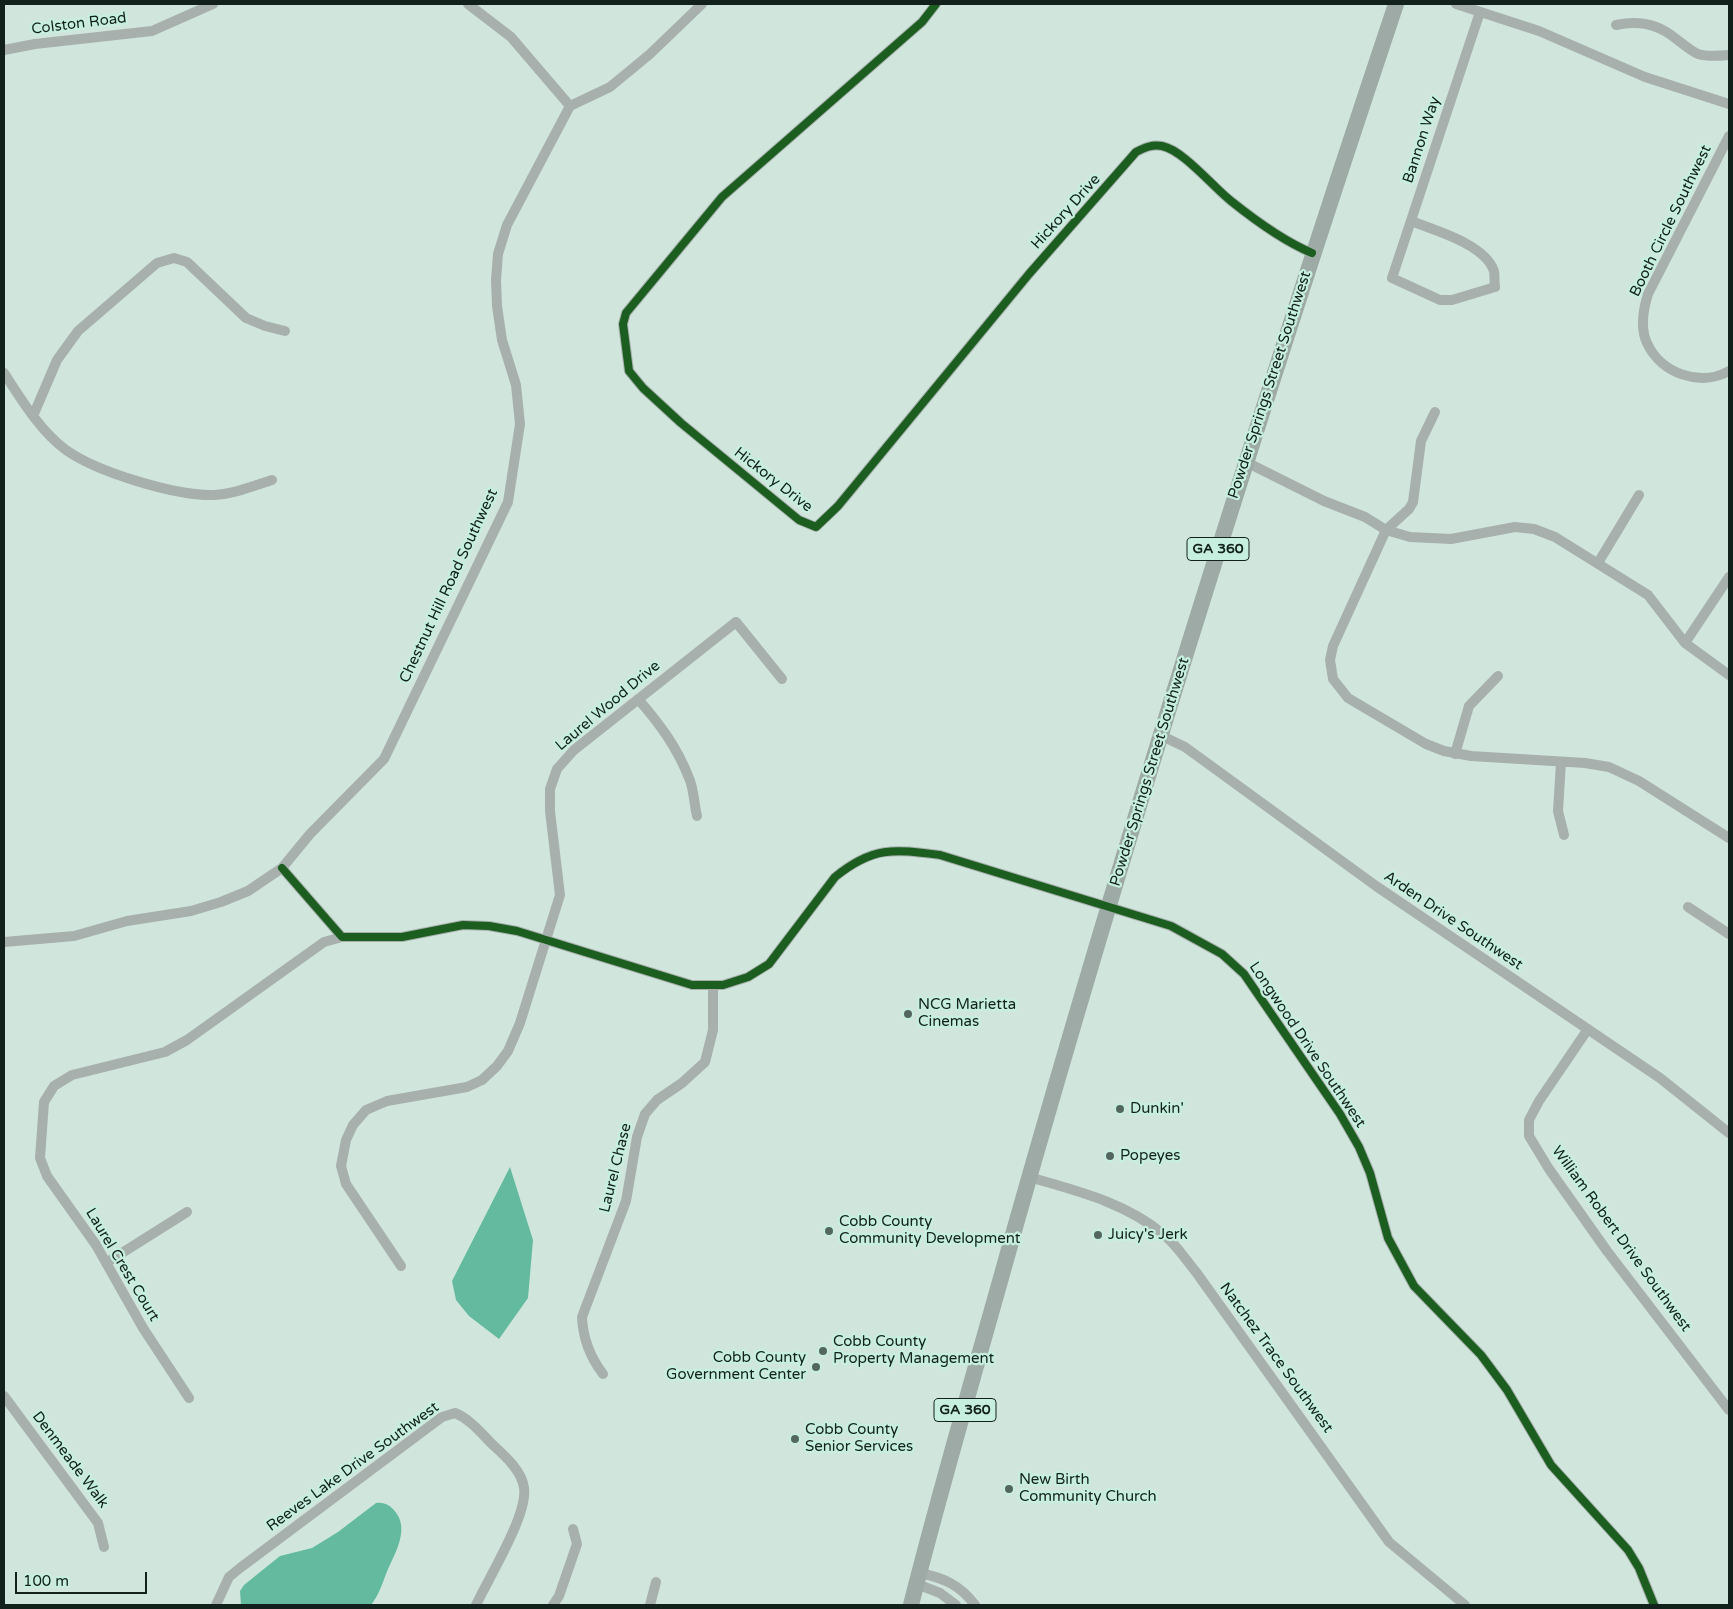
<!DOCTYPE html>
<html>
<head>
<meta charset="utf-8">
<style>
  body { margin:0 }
  #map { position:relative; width:1733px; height:1609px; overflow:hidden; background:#d0e6dd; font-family:"Varela Round",sans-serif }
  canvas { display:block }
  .frame { position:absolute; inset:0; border:5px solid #12211c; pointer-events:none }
  .scale { position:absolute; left:15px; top:1572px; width:132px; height:22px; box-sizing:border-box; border:2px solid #12211c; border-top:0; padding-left:6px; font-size:15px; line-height:18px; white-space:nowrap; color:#12211c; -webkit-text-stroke:4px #c7efdf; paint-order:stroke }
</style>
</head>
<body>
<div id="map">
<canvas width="1733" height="1609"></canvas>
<div class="frame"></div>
<div class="scale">100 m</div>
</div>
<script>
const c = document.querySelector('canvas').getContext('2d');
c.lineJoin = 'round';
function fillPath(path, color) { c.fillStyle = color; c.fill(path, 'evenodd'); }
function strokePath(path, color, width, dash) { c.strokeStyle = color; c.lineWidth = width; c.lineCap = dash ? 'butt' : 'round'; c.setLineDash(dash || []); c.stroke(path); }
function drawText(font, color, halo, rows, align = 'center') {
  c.font = font + ' "Varela Round",sans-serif'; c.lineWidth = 4.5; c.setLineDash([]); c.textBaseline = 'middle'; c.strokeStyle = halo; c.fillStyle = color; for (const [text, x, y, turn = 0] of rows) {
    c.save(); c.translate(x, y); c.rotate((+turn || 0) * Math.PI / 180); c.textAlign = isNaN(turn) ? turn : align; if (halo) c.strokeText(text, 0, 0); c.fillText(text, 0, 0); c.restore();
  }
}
fillPath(new Path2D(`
  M 510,1167 L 533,1240 L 528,1298 L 499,1339 L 469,1316 L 456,1300 L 452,1281 Z
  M 376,1503 C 383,1502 388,1504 393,1509 C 412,1528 394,1554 386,1574 C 382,1585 378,1596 371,1605 L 241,1605 L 240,1591 L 244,1585 L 280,1556 L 312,1548 L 338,1532 Z`), '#63ba9f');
strokePath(new Path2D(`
  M 468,4 L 511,37 L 570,106
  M 936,4 L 922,22 L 722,197 L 626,313 L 623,324 L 629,371 L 643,388 L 681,423 L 799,520 L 816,527 L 838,506 L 1029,274 L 1136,152 C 1144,148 1152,144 1162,146 C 1183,150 1213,187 1231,201 C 1256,221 1283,241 1312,253
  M 1456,4 L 1539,31 L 1645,77 L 1729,104
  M 1616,25 C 1638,20 1657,23 1675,38 C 1682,43 1689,50 1698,54 C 1708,57 1719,56 1729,55
  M 4,50 L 35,44 L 152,31 L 213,4
  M 1729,136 L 1648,294 C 1643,310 1640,328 1647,343 C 1661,374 1701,387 1729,371
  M 1411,221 C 1434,230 1485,244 1494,271 C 1495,276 1494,282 1495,287 L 1452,300 L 1440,300 L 1392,278 L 1480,12
  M 4,373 C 21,399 40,431 66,450 C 97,472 175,496 214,495 C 234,494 253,486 272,480
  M 1435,412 L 1421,441 L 1413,502 L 1409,509 L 1386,530 L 1333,646 L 1330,660 L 1333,679 L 1348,698 L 1426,744 L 1444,751 L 1471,756 L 1585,763 L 1609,767 L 1639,781 L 1729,838
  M 33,416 L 57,360 L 78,331 L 157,263 L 174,258 L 187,262 L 246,318 L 265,326 L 285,331
  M 1246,462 L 1324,501 L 1365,517 L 1386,530 L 1410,537 L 1451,539 L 1515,527 L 1534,529 L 1555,537 L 1648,595 L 1685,643 L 1729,675
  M 1598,563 L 1639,495
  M 1685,643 L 1729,577
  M 638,699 C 659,723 677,747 689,778 C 694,789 694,804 697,816
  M 1160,735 L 1185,747 L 1376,886 L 1660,1078 L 1729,1133
  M 1455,754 L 1469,706 L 1498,676
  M 1561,762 L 1558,811 L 1564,835
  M 282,868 L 342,937 L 402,937 L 463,925 L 489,926 L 517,931 L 692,985 L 723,985 L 748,977 L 769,964 L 835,877 C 873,846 894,849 940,855 L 1171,926 L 1222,954 L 1244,974 L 1340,1114 L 1359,1147 L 1370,1173 L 1388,1238 L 1414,1286 L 1481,1355 L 1507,1390 L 1551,1465 L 1628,1550 L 1639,1568 L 1654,1605
  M 1688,907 L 1729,934
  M 4,942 L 74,936 L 127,921 L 191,911 L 221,902 L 248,891 L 282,868 L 310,834 L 384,759 L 508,502 L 520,424 L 516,385 L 502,340 L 497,306 L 496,280 L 498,254 L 507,225 L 570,106 L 610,87 L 650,54 L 702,4
  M 1588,1029 L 1539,1101 L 1529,1120 L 1529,1136 L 1549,1169 L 1607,1251 L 1729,1410
  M 1029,1177 C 1077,1191 1124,1202 1163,1234 C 1176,1244 1186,1260 1196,1272 L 1389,1542 L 1465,1605
  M 106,1263 L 187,1212
  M 401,1266 L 346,1184 L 341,1166 L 346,1140 L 353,1125 L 366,1110 L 387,1101 L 467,1087 L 482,1080 L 497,1066 L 508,1051 L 520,1023 L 560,895 L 550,811 L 550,789 L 557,769 L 574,750 L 736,622 L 782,679
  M 603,1374 C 590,1357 583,1340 582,1317 L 626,1201 L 637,1137 L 645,1114 L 657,1100 L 682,1083 L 705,1062 L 713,1030 L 713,985
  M 4,1396 L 98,1523 L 104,1547
  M 189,1398 L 143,1328 L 96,1245 L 47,1176 L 40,1158 L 44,1102 L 54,1086 L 72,1075 L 165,1052 L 187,1040 L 324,942 L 342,937
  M 920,1573 C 944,1578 960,1585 975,1605
  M 917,1584 L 940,1593 L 956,1605
  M 216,1605 L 229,1577 L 240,1568 L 442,1417 L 455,1413 C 470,1419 482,1434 493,1445 C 505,1456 522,1471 524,1488 C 528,1515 488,1579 476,1605
  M 553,1605 L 559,1596 L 577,1544 L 573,1529
  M 650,1605 L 656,1582`), '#a8b0ad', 10);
strokePath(new Path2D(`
  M 911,1605 C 943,1478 981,1351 1016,1224 C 1132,814 1261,408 1396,4`), '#9daaa5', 16);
strokePath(new Path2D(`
  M 936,4 L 922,22 L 722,197 L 626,313 L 623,324 L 629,371 L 643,388 L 681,423 L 799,520 L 816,527 L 838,506 L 1029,274 L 1136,152 C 1144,148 1152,144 1162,146 C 1183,150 1213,187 1231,201 C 1256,221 1283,241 1312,253
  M 282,868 L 342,937 L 402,937 L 463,925 L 489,926 L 517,931 L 692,985 L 723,985 L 748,977 L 769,964 L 835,877 C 873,846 894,849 940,855 L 1171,926 L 1222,954 L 1244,974 L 1340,1114 L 1359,1147 L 1370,1173 L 1388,1238 L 1414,1286 L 1481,1355 L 1507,1390 L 1551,1465 L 1628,1550 L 1639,1568 L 1654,1605`), '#1b5e20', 8);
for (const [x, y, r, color] of [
  [908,1014,5,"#546660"],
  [1120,1109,5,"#546660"],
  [1110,1156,5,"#546660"],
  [829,1231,5,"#546660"],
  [1098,1235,5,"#546660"],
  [823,1351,5,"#546660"],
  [816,1367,5,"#546660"],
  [795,1439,5,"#546660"],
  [1009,1489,5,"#546660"]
]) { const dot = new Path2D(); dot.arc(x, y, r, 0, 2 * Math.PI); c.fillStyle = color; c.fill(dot); strokePath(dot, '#c7efdf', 2); }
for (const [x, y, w] of [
  [1218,549,62],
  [965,1410,62]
]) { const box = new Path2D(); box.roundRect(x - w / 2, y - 11.5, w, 23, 4); c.fillStyle = '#c7efdf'; c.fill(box); strokePath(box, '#12211c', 1); }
drawText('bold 14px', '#12211c', null, [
  ["GA 360",1218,549],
  ["GA 360",965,1410]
]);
drawText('15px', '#12211c', '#c7efdf', [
  ["Colston Road",79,24,-7],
  ["Bannon Way",1422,140,-72],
  ["Hickory Drive",1066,212,-48],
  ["Booth Circle Southwest",1671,221,-64],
  ["Powder Springs Street Southwest",1270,385,-72],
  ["Hickory Drive",773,480,38],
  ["Chestnut Hill Road Southwest",449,586,-65],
  ["Laurel Wood Drive",608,706,-40],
  ["Powder Springs Street Southwest",1150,772,-73],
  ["Arden Drive Southwest",1453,921,34],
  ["Longwood Drive Southwest",1307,1045,56],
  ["Laurel Chase",616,1168,-76],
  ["William Robert Drive Southwest",1621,1239,54],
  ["Laurel Crest Court",122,1265,59],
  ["Natchez Trace Southwest",1276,1358,54],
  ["Denmeade Walk",70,1460,53],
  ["Reeves Lake Drive Southwest",353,1467,-36]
]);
drawText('15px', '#12211c', '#c7efdf', [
  ["NCG Marietta",918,1005],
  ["Cinemas",918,1022],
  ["Dunkin'",1130,1109],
  ["Popeyes",1120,1156],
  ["Cobb County",839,1222],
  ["Community Development",839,1239],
  ["Juicy's Jerk",1108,1235],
  ["Cobb County",833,1342],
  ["Property Management",833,1359],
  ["Cobb County",806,1358,"right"],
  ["Government Center",806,1375,"right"],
  ["Cobb County",805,1430],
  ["Senior Services",805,1447],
  ["New Birth",1019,1480],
  ["Community Church",1019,1497]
], 'left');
</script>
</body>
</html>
